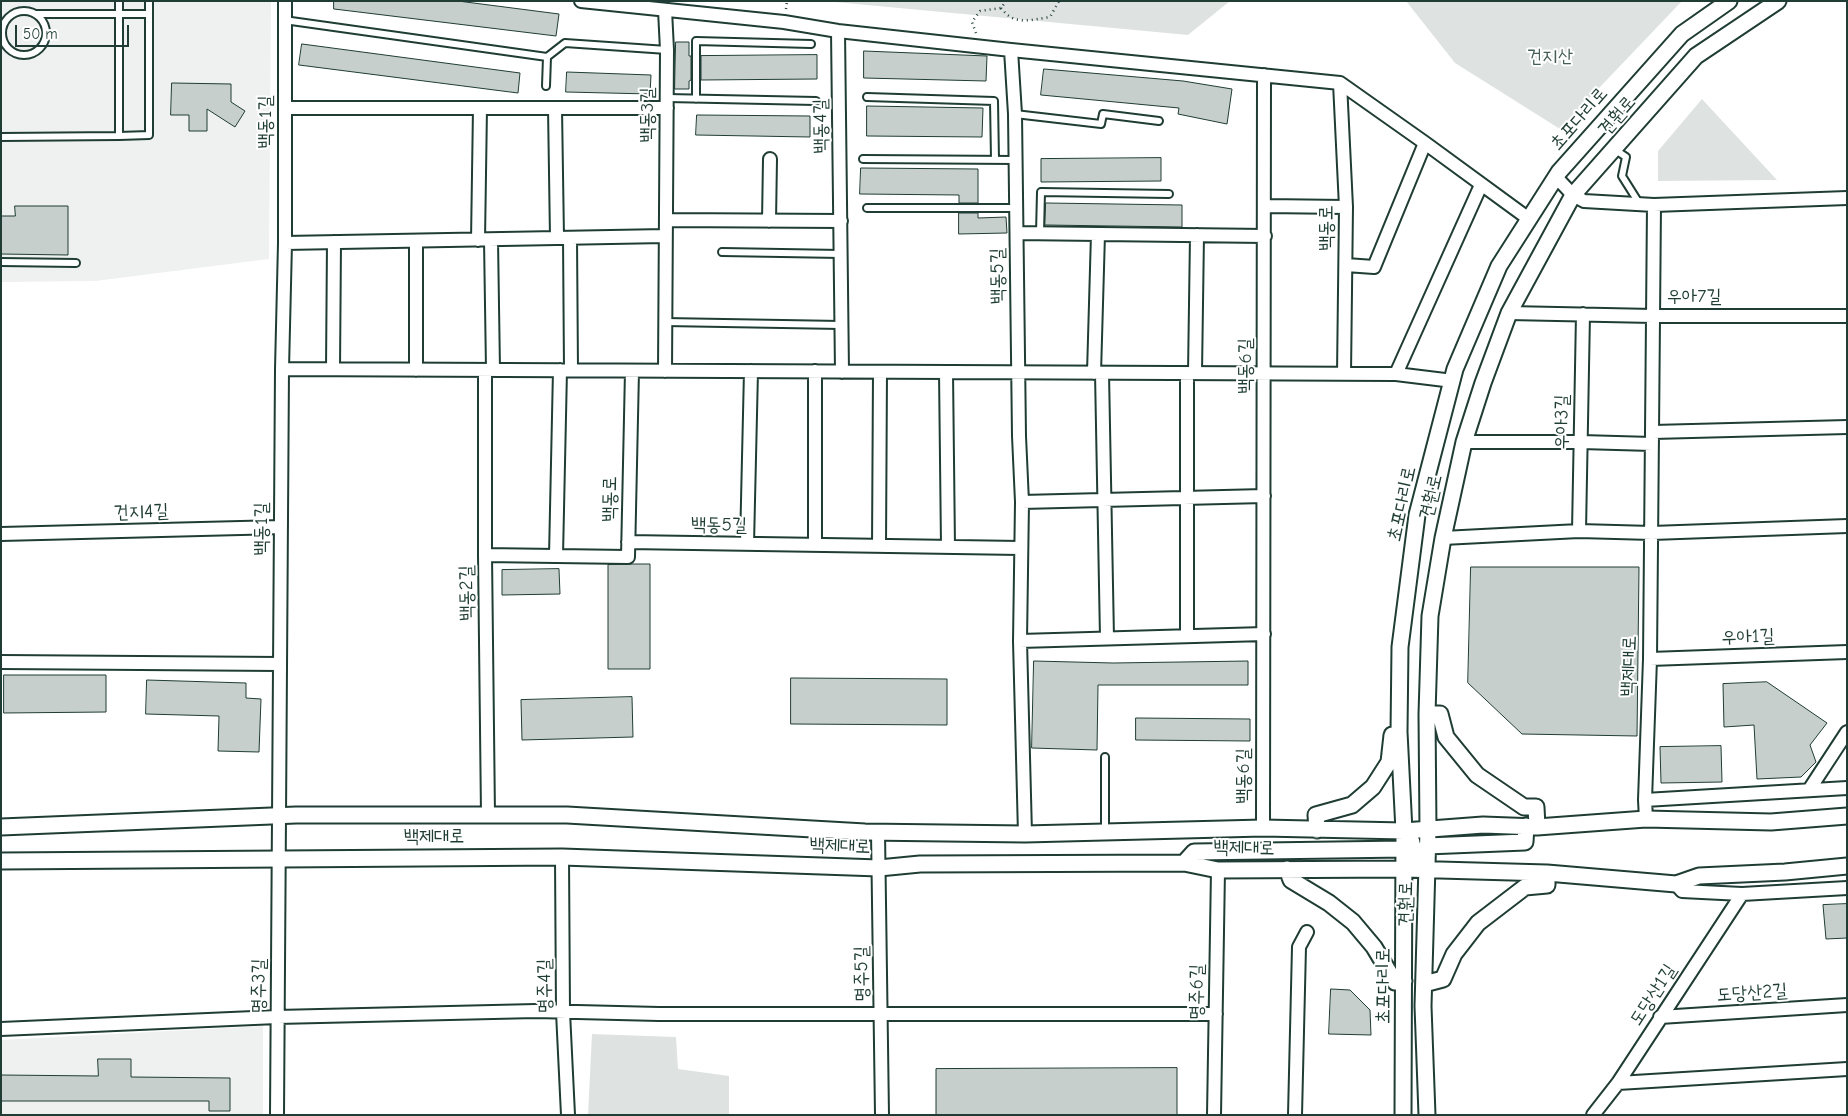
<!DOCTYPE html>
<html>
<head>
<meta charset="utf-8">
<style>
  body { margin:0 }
  #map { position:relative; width:1848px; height:1116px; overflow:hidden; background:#fff; font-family:"Comic Neue",sans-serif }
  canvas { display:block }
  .frame { position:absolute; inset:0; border:2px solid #1f3d34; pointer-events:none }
  .scale { position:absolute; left:15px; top:25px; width:114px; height:22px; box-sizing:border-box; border:2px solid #1f3d34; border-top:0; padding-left:6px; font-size:15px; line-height:18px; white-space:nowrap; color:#1f3d34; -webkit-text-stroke:4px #fff; paint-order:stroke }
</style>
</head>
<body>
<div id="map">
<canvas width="1848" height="1116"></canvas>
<div class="frame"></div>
<div class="scale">50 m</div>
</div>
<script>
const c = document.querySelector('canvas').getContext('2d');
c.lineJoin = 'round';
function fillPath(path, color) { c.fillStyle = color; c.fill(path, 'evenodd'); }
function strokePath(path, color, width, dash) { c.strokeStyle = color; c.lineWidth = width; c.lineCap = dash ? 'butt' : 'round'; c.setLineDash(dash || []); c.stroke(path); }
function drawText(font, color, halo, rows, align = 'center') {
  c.font = font + ' "Comic Neue","Poor Story",sans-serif'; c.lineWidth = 4; c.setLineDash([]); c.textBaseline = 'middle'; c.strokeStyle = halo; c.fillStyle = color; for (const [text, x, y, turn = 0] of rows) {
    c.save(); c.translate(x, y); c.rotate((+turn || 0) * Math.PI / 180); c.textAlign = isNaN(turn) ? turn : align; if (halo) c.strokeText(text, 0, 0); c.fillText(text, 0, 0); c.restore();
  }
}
fillPath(new Path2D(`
  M 1,1 L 271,1 L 269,259 L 95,281 L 1,282 Z
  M 263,1026 L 263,1115 L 1,1115 L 1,1040 Z`), '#eef1f0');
fillPath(new Path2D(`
  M 824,1 L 1230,1 L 1188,35 Z
  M 1406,1 L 1682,1 L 1560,129 L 1455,63 Z
  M 1702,99 L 1777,180 L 1658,181 L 1658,151 Z
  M 592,1034 L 676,1037 L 678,1069 L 729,1076 L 729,1115 L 588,1115 Z`), '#dee3e2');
const building = new Path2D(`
  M 334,1 L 458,1 L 559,14 L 556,36 L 334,9 Z
  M 676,42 L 689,42 L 689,56 L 691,56 L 691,80 L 689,81 L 689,89 L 675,89 Z
  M 302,44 L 520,73 L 518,93 L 299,65 Z
  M 864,51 L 987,56 L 986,81 L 864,78 Z
  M 817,55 L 817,79 L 701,80 L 701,56 Z
  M 1044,69 L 1183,81 L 1232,89 L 1227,124 L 1178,114 L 1179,108 L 1041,95 Z
  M 567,72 L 651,75 L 650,94 L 566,92 Z
  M 172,83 L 231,84 L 231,102 L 245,111 L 235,127 L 207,109 L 207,131 L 189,131 L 189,115 L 171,115 Z
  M 867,106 L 983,108 L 982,137 L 867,136 Z
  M 697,115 L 810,116 L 810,137 L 696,135 Z
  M 1161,158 L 1161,181 L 1041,182 L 1041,159 Z
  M 861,168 L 978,169 L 978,203 L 959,203 L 959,195 L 860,194 Z
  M 1046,203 L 1182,205 L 1182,227 L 1045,225 Z
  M 15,206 L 68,206 L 68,255 L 1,254 L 1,216 L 15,216 Z
  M 959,213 L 978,213 L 978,218 L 1006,217 L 1007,233 L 959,234 Z
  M 632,564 L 650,564 L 650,669 L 608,669 L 608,565 Z
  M 1471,567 L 1639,567 L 1637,736 L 1522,734 L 1468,683 Z
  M 559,569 L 560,594 L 502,595 L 502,570 Z
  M 1034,661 L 1113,663 L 1248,661 L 1248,685 L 1098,685 L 1097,750 L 1032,748 Z
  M 4,675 L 106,675 L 106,712 L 4,713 Z
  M 791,678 L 947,679 L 947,725 L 791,724 Z
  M 147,680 L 246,683 L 246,698 L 261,699 L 259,752 L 218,751 L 219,716 L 146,714 Z
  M 1767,682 L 1827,723 L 1810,745 L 1816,762 L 1801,777 L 1757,779 L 1754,725 L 1724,727 L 1723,684 Z
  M 632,697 L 633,737 L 522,740 L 521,700 Z
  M 1136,718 L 1250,719 L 1250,741 L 1136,740 Z
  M 1721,746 L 1722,782 L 1661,783 L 1660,747 Z
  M 1847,904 L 1847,938 L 1826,939 L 1823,905 Z
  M 1331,989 L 1350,990 L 1370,1010 L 1371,1035 L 1329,1034 Z
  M 98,1059 L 131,1059 L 131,1077 L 230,1078 L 230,1111 L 209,1111 L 209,1101 L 1,1101 L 1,1075 L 98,1076 Z
  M 1177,1068 L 1177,1115 L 936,1115 L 936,1069 Z`);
fillPath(building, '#c7cfcc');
strokePath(building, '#1f3d34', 1);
const service = new Path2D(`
  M2 33a22 22 0 1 1 44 0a22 22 0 1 1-44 0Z
  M 35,14 L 149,14 L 149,1
  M 284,20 L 547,57 L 565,43 L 667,50
  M 546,86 L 547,57
  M 867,97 L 994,101 L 995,160
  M 667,98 L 816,101
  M 696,99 L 696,41 L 811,44
  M 1015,114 L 1101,124 L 1103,114 L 1159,121
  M 119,136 L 149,135 L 149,14
  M 1,137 L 119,136 L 119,1
  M 1614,149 L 1626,157 L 1622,176 L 1639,203
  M 863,159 L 1016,160
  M 867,208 L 1016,208
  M 1040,233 L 1041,192 L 1169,194
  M 722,252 L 841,254
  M 1,262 L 76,263
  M 665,322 L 841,325
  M 1105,757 L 1105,831`);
const minor = new Path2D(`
  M 581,1 L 784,22 L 838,31 L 1011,50 L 1340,83 L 1425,143 L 1529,219
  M 838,31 L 842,372
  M 1011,50 L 1015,114 L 1019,436 L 1022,502 L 1020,641 L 1025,834
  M 1340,83 L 1346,207 L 1344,374
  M 285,108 L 667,108
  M 555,108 L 557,238
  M 1556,177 L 1573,195 L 1584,201 L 1654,205 L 1847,198
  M 1265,206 L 1346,207
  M 666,220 L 841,221
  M 769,221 L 770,159
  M 1017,233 L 1265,236
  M 570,238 L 571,370
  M 478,240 L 480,108
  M 491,240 L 493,370
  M 416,241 L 416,370
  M 285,243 L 665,236
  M 1346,265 L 1374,267 L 1425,143
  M 1509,313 L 1653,316 L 1847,316
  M 282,369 L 1396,374 L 1453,381
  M 333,369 L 334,242
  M 485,370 L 485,555 L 488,815
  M 665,371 L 667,50 L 665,10
  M 946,372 L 948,547
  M 1094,373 L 1098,234
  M 1102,373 L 1107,638
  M 1195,373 L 1197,235
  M 1396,374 L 1481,185
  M 1653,432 L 1847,427
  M 1464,442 L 1581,442 L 1652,444
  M 1022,502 L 1264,496
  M 1579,531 L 1583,314
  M 1,534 L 281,527
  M 1443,538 L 1579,531 L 1652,533 L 1847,526
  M 628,542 L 1020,548
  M 747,544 L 751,371
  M 815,545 L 815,371
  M 879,546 L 880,372
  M 485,555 L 556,556 L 560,370
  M 556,556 L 628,557 L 632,371
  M 1187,636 L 1187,373
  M 1020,641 L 1264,634
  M 1650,659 L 1847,652
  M 1,662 L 280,664
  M 1809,790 L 1847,732
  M 1645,800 L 1847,788
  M 1646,819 L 1645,800 L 1650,659 L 1654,205
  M 1263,828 L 1264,75
  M 878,832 L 882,1115
  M 562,857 L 563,1012 L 568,1115
  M 1676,884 L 1682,891 L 1742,894 L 1847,888
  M 1660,1017 L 1847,1005
  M 1,1029 L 277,1017 L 536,1011 L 659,1014 L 1216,1014
  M 1618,1083 L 1847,1069
  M 277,1115 L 282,369 L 285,243 L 285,1
  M 1214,1115 L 1218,870
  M 1295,1115 L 1299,947 L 1307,932
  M 1593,1115 L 1618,1083 L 1742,894`);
const tertiary = new Path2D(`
  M 1427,714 L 1440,714 L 1446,737 L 1477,775 L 1524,807 L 1536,807 L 1537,827
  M 1,827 L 296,815 L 567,815 L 865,832 L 1025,834 L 1263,828 L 1404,831 L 1483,825 L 1537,827 L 1646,819 L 1771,822 L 1847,816
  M 1317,830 L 1316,815 L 1352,805 L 1373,787 L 1389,762 L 1392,735
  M 1,861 L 562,857 L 879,868 L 920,864 L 1184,863 L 1218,870 L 1404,869 L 1547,873 L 1676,884 L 1699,876 L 1785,872 L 1847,866
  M 1184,863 L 1194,852 L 1404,849 L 1412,842
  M 1287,869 L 1291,880 L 1329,903 L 1353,922 L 1374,947 L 1395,982 L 1404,981
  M 1404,869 L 1427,846 L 1525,842 L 1526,826
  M 1424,984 L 1443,979 L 1454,954 L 1478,923 L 1525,887 L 1547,885 L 1547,873
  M 1403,1115 L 1404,831 L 1399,732 L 1400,647 L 1417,515 L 1455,369 L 1499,266 L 1559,172 L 1682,34 L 1729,1
  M 1427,1115 L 1423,1006 L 1428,830 L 1427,714 L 1430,616 L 1443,538 L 1464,442 L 1483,383 L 1509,313 L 1573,195 L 1696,56 L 1778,1`);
strokePath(service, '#1f3d34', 10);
strokePath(minor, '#1f3d34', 16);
strokePath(tertiary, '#1f3d34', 19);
strokePath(new Path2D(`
  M 1001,8 C 1014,26 1030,20 1050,17 L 1059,1
  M 786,9 L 787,1
  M 976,33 L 972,22 L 980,11 L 1001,8 L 1006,1`), '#1f3d34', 2.5, [1, 4]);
strokePath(service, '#fff', 6);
strokePath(minor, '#fff', 12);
strokePath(tertiary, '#fff', 15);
drawText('19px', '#455e57', '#fff', [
  ["건지산",1550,57]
]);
drawText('19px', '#1f3d34', '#fff', [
  ["백동3길",648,115,-90],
  ["견훤로",1617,116,-49],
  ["초포다리로",1579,119,-49],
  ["백동1길",266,122,-90],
  ["백동4길",821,126,-91],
  ["백동로",1327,228,-90],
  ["백동5길",998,276,-91],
  ["우아7길",1694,297],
  ["백동6길",1246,366,-90],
  ["우아3길",1562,422,-89],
  ["견훤로",1431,497,-77],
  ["백동로",610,499,-89],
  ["초포다리로",1402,504,-78],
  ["건지4길",141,512,-2],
  ["백동5길",719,525,1],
  ["백동1길",262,529,-90],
  ["백동2길",467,593,-91],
  ["우아1길",1748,637,-2],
  ["백제대로",1629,666,-88],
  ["백동6길",1244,776,-90],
  ["백제대로",434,837],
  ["백제대로",840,846,2],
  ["백제대로",1244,848,1],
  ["견훤로",1406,904,-89],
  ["명주5길",862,974,-91],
  ["명주3길",259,986,-89],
  ["명주4길",545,986,-91],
  ["초포다리로",1384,986,-90],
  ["명주6길",1197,992,-89],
  ["도당산2길",1752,993,-4],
  ["도당산1길",1653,995,-57]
]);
</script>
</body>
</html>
